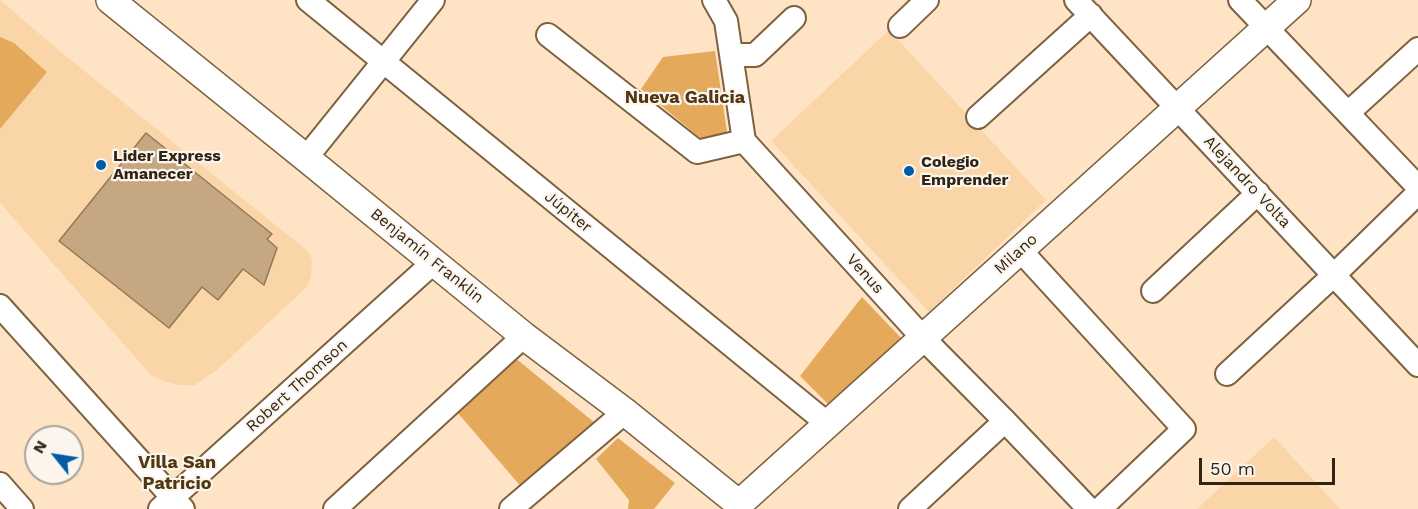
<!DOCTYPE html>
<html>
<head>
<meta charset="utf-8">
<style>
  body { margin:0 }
  #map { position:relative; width:1418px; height:509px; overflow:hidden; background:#fee4c5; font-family:"Work Sans",sans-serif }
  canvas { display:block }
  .north { position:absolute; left:24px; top:425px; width:60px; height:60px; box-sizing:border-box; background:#fbf5ed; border:2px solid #aaa197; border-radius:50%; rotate:300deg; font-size:16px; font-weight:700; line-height:24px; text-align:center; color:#302415 }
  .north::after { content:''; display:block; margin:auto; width:21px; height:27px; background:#015ba8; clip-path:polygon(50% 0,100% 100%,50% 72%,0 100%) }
  .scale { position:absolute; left:1199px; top:458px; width:136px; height:27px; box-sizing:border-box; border:3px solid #302415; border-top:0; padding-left:8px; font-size:18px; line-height:21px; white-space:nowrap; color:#302415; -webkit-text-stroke:4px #fbf5ed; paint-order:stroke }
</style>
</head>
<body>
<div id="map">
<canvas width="1418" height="509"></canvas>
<div class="north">N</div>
<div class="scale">50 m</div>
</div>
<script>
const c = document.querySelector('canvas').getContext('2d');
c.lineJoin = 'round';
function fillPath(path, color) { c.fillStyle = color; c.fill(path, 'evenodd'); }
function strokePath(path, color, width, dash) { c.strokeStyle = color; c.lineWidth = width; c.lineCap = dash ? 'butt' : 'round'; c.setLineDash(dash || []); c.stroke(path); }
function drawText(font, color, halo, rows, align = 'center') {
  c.font = font + ' "Work Sans",sans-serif'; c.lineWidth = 4.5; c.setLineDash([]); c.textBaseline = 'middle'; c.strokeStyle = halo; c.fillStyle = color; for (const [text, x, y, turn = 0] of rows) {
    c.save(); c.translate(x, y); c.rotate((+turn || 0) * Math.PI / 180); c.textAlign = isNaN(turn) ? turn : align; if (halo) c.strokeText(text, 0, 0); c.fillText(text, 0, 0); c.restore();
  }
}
fillPath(new Path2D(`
  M 0,0 L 62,53 L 308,251 L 312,260 L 311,277 L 307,287 L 217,370 L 195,385 L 179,385 L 163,381 L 151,375 L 0,203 Z
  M 889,30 L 1046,200 L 929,312 L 771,141 Z
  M 1274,437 L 1340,509 L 1197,509 Z`), '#fad5a8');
fillPath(new Path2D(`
  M 0,37 L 14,43 L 47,72 L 0,129 Z
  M 715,51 L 727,132 L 704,141 L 641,89 L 663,57 Z
  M 862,297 L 903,340 L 831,407 L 800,376 Z
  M 514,357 L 595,423 L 523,489 L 457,412 Z
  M 618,438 L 675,483 L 654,509 L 628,509 L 629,500 L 596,459 Z`), '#e4a95a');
const building = new Path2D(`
  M 146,133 L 272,234 L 267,239 L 277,248 L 264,285 L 243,269 L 218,300 L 202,287 L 169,328 L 59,241 Z`);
fillPath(building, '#c5a782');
strokePath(building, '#947854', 1.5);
const minor = new Path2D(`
  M 308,0 L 828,424
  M 714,0 L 726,21 L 744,141 L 923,338 L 1005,421 L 1089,509
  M 1076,0 L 1418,365
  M 1240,0 L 1418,187
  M 900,26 L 927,0
  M 548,35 L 697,152 L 744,141
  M 732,55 L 755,55 L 794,18
  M 1348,113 L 1418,49
  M 978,117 L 1091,15
  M 306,158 L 433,0
  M 1020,250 L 1184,429 L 1100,509
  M 1153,291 L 1258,193
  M 0,306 L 183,509
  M 1227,374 L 1334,275 L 1418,193
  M 0,484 L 22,509
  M 160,509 L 434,262
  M 335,509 L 524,336
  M 511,509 L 625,412
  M 910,509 L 1005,421`);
const tertiary = new Path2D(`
  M 110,0 L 306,158 L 524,336 L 625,412 L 739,504 L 1297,0`);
strokePath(minor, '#7e623f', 26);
strokePath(tertiary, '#7e623f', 30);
strokePath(minor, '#fff', 22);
strokePath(tertiary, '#fff', 27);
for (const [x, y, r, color] of [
  [101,165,6,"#015ba8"],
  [909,171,6,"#015ba8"]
]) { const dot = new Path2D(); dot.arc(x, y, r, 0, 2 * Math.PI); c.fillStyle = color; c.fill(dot); strokePath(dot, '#fbf5ed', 2); }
drawText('bold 16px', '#302415', '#fbf5ed', [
  ["Lider Express",113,156],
  ["Amanecer",113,174],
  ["Colegio",921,162],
  ["Emprender",921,180]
], 'left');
drawText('16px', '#302415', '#fbf5ed', [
  ["Alejandro Volta",1247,182,47],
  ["Júpiter",568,212,39],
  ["Milano",1016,254,-42],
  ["Benjamín Franklin",427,256,39],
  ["Venus",865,274,48],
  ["Robert Thomson",297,386,-42]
]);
drawText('bold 18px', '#503713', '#fbf5ed', [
  ["Nueva Galicia",685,98],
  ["Villa San",177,463],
  ["Patricio",177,484]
]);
</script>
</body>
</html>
